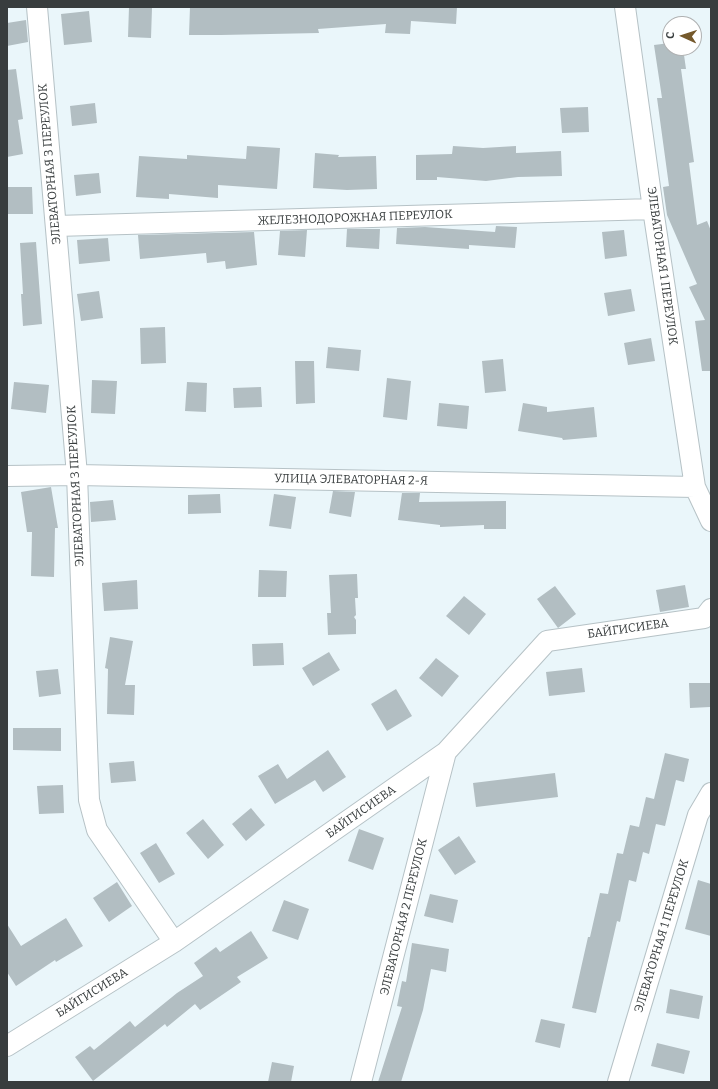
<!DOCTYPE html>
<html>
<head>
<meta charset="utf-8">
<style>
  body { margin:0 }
  #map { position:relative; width:718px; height:1089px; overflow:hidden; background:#eaf6fa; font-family:Bitter,serif }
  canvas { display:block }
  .frame { position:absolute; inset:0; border:8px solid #383d3e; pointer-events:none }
  .north { position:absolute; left:662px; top:16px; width:40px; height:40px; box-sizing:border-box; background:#fff; border:1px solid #afb1b2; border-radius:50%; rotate:273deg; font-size:11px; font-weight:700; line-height:16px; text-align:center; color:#383d3e }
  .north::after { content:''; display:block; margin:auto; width:14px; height:18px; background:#75592c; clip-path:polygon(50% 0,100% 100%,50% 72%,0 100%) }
</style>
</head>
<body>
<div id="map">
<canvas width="718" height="1089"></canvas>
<div class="frame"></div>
<div class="north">С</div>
</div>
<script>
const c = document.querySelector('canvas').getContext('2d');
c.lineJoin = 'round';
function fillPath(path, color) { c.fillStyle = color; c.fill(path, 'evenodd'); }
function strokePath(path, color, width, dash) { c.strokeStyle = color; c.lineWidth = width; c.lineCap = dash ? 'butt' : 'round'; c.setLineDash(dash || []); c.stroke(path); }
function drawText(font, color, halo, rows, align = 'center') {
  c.font = font + ' Bitter,serif'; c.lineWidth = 3.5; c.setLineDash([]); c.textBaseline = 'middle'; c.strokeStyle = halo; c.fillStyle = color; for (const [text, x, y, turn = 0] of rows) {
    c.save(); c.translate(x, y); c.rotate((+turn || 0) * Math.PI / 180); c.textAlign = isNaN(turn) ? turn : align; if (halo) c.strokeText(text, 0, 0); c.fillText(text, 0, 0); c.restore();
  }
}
fillPath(new Path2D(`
  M 129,7 L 152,8 L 151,38 L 128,37 Z
  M 190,7 L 232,8 L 232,7 L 457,7 L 456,24 L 411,21 L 410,34 L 385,33 L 386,24 L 318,29 L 319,33 L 221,35 L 189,35 Z
  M 89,11 L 92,42 L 64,45 L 61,14 Z
  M 26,20 L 28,42 L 7,46 L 7,23 Z
  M 670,43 L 670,48 L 683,48 L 686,69 L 681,69 L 694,162 L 689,163 L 697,225 L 707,221 L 711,231 L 711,371 L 702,371 L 695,321 L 705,320 L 689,287 L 697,284 L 667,215 L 663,187 L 669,186 L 657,98 L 662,98 L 654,45 Z
  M 16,69 L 23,119 L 18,120 L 23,154 L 7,157 L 7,70 Z
  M 95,103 L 97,123 L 72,126 L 70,106 Z
  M 588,107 L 589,132 L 562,133 L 560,108 Z
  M 247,146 L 280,148 L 277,189 L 218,185 L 218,198 L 169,194 L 169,199 L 136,197 L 139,156 L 187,159 L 187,155 L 246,159 Z
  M 453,146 L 483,148 L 516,146 L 516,153 L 561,151 L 562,176 L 518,177 L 486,181 L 437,177 L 437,180 L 416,180 L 416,155 L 452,154 Z
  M 315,153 L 339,155 L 338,157 L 376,156 L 377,189 L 347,190 L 313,188 Z
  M 99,173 L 101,193 L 76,196 L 74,175 Z
  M 7,187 L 32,187 L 33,214 L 7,214 Z
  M 496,226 L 517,227 L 515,248 L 469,245 L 469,249 L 396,244 L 397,228 L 425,227 L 495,232 Z
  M 347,229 L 380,229 L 379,249 L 346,247 Z
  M 307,230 L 305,257 L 278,255 L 280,231 Z
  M 624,230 L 627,256 L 605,259 L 602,232 Z
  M 254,232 L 257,265 L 226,269 L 225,261 L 207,263 L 206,253 L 140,259 L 138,235 Z
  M 108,238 L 110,261 L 79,264 L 77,240 Z
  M 36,242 L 42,324 L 23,326 L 21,294 L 23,294 L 20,243 Z
  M 631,289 L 635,311 L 608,316 L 604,293 Z
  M 99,291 L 103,318 L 81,321 L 77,294 Z
  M 165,327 L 166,363 L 141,364 L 140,328 Z
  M 651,338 L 655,361 L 628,365 L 624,343 Z
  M 328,347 L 361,350 L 359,371 L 326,368 Z
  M 503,359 L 506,391 L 485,393 L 482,361 Z
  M 295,361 L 314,361 L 315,403 L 296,404 Z
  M 387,378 L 411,381 L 407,420 L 383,417 Z
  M 92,380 L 117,381 L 115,414 L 91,413 Z
  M 14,382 L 49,385 L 46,413 L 11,409 Z
  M 187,382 L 207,383 L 206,412 L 185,411 Z
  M 261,387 L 262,407 L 234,408 L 233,388 Z
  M 439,403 L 469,406 L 467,429 L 437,426 Z
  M 523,403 L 547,407 L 547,412 L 594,407 L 597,437 L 563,440 L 562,438 L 518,431 Z
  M 51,487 L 58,528 L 55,528 L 54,577 L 31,576 L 32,532 L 27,532 L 21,492 Z
  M 333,491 L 355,492 L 351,517 L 329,513 Z
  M 402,493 L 420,493 L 419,502 L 506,501 L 506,529 L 484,529 L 484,525 L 440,527 L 440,525 L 398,520 Z
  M 220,494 L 221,513 L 188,514 L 188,495 Z
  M 274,494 L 296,497 L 291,529 L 269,526 Z
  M 113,500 L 116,520 L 91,522 L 90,502 Z
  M 259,570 L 287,571 L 286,597 L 258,597 Z
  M 357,574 L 358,598 L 355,598 L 356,615 L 354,617 L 356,620 L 356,634 L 328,635 L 327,613 L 331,613 L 329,575 Z
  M 137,580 L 138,609 L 104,611 L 102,583 Z
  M 685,585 L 689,607 L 660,612 L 656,590 Z
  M 555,586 L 576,614 L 558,628 L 537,599 Z
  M 464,596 L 486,614 L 469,635 L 446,616 Z
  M 110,637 L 133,641 L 125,685 L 135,685 L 134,715 L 107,714 L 108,669 L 105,668 Z
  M 283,643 L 284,665 L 253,666 L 252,644 Z
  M 329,652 L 340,670 L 313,686 L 302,668 Z
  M 436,658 L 459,676 L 442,697 L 419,678 Z
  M 582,668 L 585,692 L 549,696 L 546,672 Z
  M 58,669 L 61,694 L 39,697 L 36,671 Z
  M 689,683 L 710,683 L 710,707 L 690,708 Z
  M 396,689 L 412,716 L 387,731 L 371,704 Z
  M 13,728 L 61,728 L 61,751 L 13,750 Z
  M 328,750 L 346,777 L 323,792 L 315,780 L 275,804 L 258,776 L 278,764 L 287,779 Z
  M 665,753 L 689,759 L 684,782 L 676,780 L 665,826 L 656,824 L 649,854 L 643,852 L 636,882 L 629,880 L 620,922 L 617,921 L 596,1013 L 572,1008 L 588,937 L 590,937 L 600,893 L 608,894 L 617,853 L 623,854 L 630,825 L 639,827 L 646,797 L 654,799 Z
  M 134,761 L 136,781 L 111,783 L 109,763 Z
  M 555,773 L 558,797 L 476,807 L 473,783 Z
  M 63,785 L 64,813 L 39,814 L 37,786 Z
  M 251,808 L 265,825 L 246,841 L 232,824 Z
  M 203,819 L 224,845 L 208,859 L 186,833 Z
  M 359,829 L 384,838 L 373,870 L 348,861 Z
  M 459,836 L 476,862 L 455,875 L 438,850 Z
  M 156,843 L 175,874 L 159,883 L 140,853 Z
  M 698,880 L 711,884 L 711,936 L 685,929 Z
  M 117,882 L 132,906 L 109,922 L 93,898 Z
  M 430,894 L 458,900 L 453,923 L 424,916 Z
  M 284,900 L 309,909 L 298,940 L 272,931 Z
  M 66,918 L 83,946 L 56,962 L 55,960 L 16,986 L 7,972 L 7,924 L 21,946 Z
  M 251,931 L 268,958 L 237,977 L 241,982 L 200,1010 L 195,1004 L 167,1027 L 165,1024 L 93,1081 L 75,1057 L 90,1046 L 94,1050 L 130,1021 L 135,1027 L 177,993 L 203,976 L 194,963 L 216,947 L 220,952 Z
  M 412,943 L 449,949 L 446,972 L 431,969 L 423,1010 L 401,1082 L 378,1082 L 402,1007 L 397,1006 L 402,981 L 406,982 Z
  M 670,989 L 703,996 L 699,1019 L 666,1013 Z
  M 541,1019 L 565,1024 L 560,1048 L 535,1042 Z
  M 657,1043 L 690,1051 L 684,1074 L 651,1066 Z
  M 272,1062 L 294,1066 L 291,1082 L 268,1082 Z`), '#b2bec2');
const minor = new Path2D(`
  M 37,7 L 77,475 L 89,800 L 97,830 L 174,942
  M 625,7 L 653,209 L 695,487 L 711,521
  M 56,226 L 653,209
  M 7,476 L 77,475 L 695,487
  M 7,1046 L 174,942 L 446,752 L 547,641 L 704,618 L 711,609
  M 361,1082 L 446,752
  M 618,1082 L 698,815 L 711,793`);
strokePath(minor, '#b6c2c6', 22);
strokePath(minor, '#fff', 20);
drawText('12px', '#383d3e', '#fff', [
  ["ЭЛЕВАТОРНАЯ 3 ПЕРЕУЛОК",50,164,-95],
  ["ЖЕЛЕЗНОДОРОЖНАЯ ПЕРЕУЛОК",355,218,-2],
  ["ЭЛЕВАТОРНАЯ 1 ПЕРЕУЛОК",662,266,82],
  ["УЛИЦА ЭЛЕВАТОРНАЯ 2-Я",351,480,1],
  ["ЭЛЕВАТОРНАЯ 3 ПЕРЕУЛОК",76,486,-93],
  ["БАЙГИСИЕВА",628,629,-8],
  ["БАЙГИСИЕВА",361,812,-35],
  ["ЭЛЕВАТОРНАЯ 2 ПЕРЕУЛОК",404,917,-76],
  ["ЭЛЕВАТОРНАЯ 1 ПЕРЕУЛОК",662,936,-73],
  ["БАЙГИСИЕВА",92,993,-32]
]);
</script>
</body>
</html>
